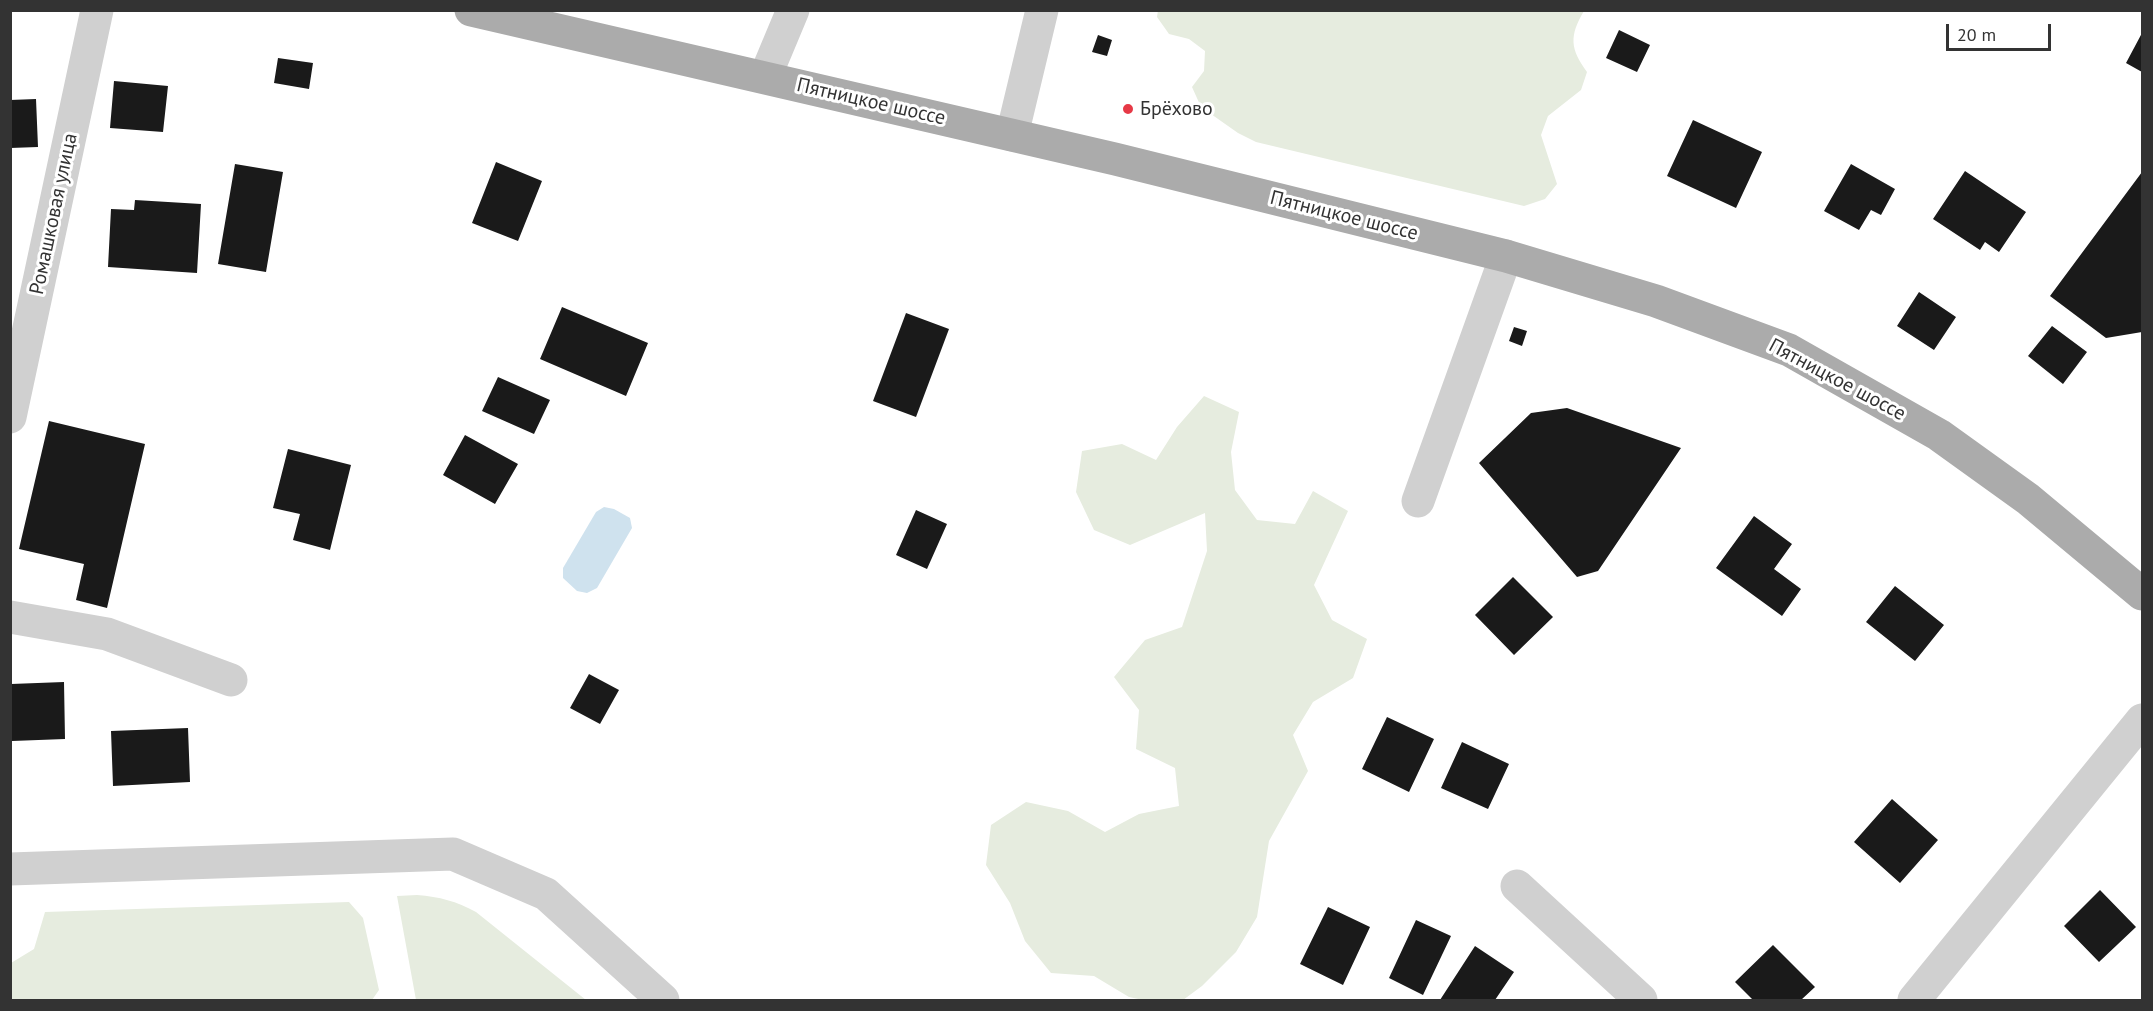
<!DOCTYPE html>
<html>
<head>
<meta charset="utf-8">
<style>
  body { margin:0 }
  #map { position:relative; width:2153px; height:1011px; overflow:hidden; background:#fff; font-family:"PT Sans",sans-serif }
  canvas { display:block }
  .frame { position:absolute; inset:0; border:12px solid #333; pointer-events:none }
  .scale { position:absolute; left:1946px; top:24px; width:105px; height:27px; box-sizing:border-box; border:3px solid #333; border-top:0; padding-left:8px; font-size:18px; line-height:21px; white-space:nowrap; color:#333; -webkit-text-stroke:4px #fff; paint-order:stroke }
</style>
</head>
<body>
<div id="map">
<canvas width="2153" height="1011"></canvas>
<div class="frame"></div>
<div class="scale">20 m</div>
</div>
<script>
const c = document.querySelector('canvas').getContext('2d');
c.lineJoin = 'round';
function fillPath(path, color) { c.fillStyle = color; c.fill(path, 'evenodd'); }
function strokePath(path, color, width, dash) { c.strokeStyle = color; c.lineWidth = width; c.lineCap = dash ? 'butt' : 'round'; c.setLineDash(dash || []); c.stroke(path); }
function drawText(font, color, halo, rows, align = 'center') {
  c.font = font + ' "PT Sans",sans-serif'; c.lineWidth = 6; c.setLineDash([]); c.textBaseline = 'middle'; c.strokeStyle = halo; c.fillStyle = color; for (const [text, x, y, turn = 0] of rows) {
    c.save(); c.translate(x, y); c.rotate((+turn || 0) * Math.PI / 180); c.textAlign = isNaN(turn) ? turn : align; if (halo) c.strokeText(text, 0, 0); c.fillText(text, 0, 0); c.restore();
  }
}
fillPath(new Path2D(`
  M 1158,10 L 1584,11 C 1569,36 1570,49 1587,72 L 1581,90 L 1548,116 L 1541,135 L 1557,184 L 1545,199 L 1524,206 L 1256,142 L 1238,133 L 1201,107 L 1192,87 L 1204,71 L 1205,51 L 1189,39 L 1169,34 L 1157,17 Z
  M 1204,396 L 1239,412 L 1231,452 L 1235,490 L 1257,520 L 1295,524 L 1313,491 L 1348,511 L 1314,585 L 1332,620 L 1367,639 L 1353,678 L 1313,702 L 1293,735 L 1308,771 L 1269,841 L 1257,917 L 1236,952 L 1202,986 L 1183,1000 L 1143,1000 L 1129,997 L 1094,976 L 1051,973 L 1025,941 L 1010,903 L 986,865 L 991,825 L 1026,802 L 1068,811 L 1105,832 L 1139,814 L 1179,806 L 1175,768 L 1136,749 L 1139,710 L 1114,677 L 1145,640 L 1182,627 L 1207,551 L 1205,513 L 1130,545 L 1094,530 L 1076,492 L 1082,451 L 1122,444 L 1156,460 L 1177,427 Z
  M 417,895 C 440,897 456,901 476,912 L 586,1000 L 416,1000 L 397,896 Z
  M 349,902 L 363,918 L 379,990 L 372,1000 L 11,1000 L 11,963 L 34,949 L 45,912 Z`), '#e6ecdf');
fillPath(new Path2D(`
  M 604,507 L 614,509 L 630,518 L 632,528 L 597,588 L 587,593 L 577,591 L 563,578 L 563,568 L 596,512 Z`), '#cfe2ee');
fillPath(new Path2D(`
  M 1619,30 L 1650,45 L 1637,72 L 1606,58 Z
  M 2142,33 L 2142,72 L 2126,63 Z
  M 1098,35 L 1112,40 L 1107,56 L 1092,52 Z
  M 278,58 L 313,63 L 309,89 L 274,83 Z
  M 114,81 L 168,86 L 163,132 L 110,128 Z
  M 36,99 L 38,147 L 10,148 L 10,100 Z
  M 1693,120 L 1762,152 L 1736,208 L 1667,176 Z
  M 496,162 L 542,181 L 518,241 L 472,223 Z
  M 235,164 L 283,172 L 266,272 L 218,264 Z
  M 1851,164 L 1895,189 L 1881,215 L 1871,210 L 1859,230 L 1824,211 Z
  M 1965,171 L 2026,212 L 1999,252 L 1985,242 L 1980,250 L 1933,219 Z
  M 2142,172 L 2142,332 L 2106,338 L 2050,296 Z
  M 135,200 L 201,204 L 197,273 L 108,267 L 111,209 L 134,210 Z
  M 1919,292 L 1956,317 L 1934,350 L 1897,326 Z
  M 562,307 L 648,343 L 626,396 L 540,359 Z
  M 906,313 L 949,329 L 916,417 L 873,401 Z
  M 2052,326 L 2087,352 L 2063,384 L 2028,356 Z
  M 1514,327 L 1527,331 L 1522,346 L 1509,341 Z
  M 498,377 L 550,400 L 534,434 L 482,411 Z
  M 1567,408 L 1681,448 L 1598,571 L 1577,577 L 1479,463 L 1531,413 Z
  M 49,421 L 145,444 L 107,608 L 76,600 L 84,564 L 19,549 Z
  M 465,435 L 518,464 L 495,504 L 443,475 Z
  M 288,449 L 351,465 L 330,550 L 293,540 L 300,514 L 273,508 Z
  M 916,510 L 947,524 L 927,569 L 896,555 Z
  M 1754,516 L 1792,544 L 1774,569 L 1801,589 L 1782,616 L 1716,568 Z
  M 1513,577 L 1553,617 L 1514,655 L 1475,615 Z
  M 1895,586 L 1944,625 L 1915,661 L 1866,622 Z
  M 589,674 L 619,690 L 600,724 L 570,708 Z
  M 64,682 L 65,739 L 12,741 L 11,684 Z
  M 1387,717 L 1434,739 L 1409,792 L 1362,769 Z
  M 188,728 L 190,782 L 113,786 L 111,731 Z
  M 1462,742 L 1509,764 L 1488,809 L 1441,788 Z
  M 1892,799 L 1938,840 L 1900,883 L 1854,842 Z
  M 2100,890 L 2136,927 L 2099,962 L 2064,926 Z
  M 1328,907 L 1370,927 L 1343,985 L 1300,964 Z
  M 1416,920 L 1451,936 L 1423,995 L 1389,978 Z
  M 1773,945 L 1815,987 L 1801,1000 L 1753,1000 L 1735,982 Z
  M 1475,946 L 1514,972 L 1495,1000 L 1440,1000 Z`), '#1a1a1a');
strokePath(new Path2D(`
  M 765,77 L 793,10
  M 1012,135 L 1042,10
  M 10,417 L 97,10
  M 1418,501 L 1506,256
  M 10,617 L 107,634 L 231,680
  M 10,869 L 453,854 L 546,894 L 663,1000
  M 1517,886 L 1641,1000
  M 1914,1000 L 2142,720`), '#d0d0d0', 33);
strokePath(new Path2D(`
  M 471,10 L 1115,159 L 1506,256 L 1656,301 L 1789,350 L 1939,435 L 2028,499 L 2142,594`), '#ababab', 33);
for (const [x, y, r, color] of [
  [1128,109,6,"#e63946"]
]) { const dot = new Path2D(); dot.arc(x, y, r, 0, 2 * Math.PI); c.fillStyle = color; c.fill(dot); strokePath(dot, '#fff', 2); }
drawText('20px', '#333', '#fff', [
  ["Пятницкое шоссе",871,102,13],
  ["Ромашковая улица",54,214,-78],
  ["Пятницкое шоссе",1344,216,14],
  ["Пятницкое шоссе",1837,380,28]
]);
drawText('20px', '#333', '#fff', [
  ["Брёхово",1140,109]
], 'left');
</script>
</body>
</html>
